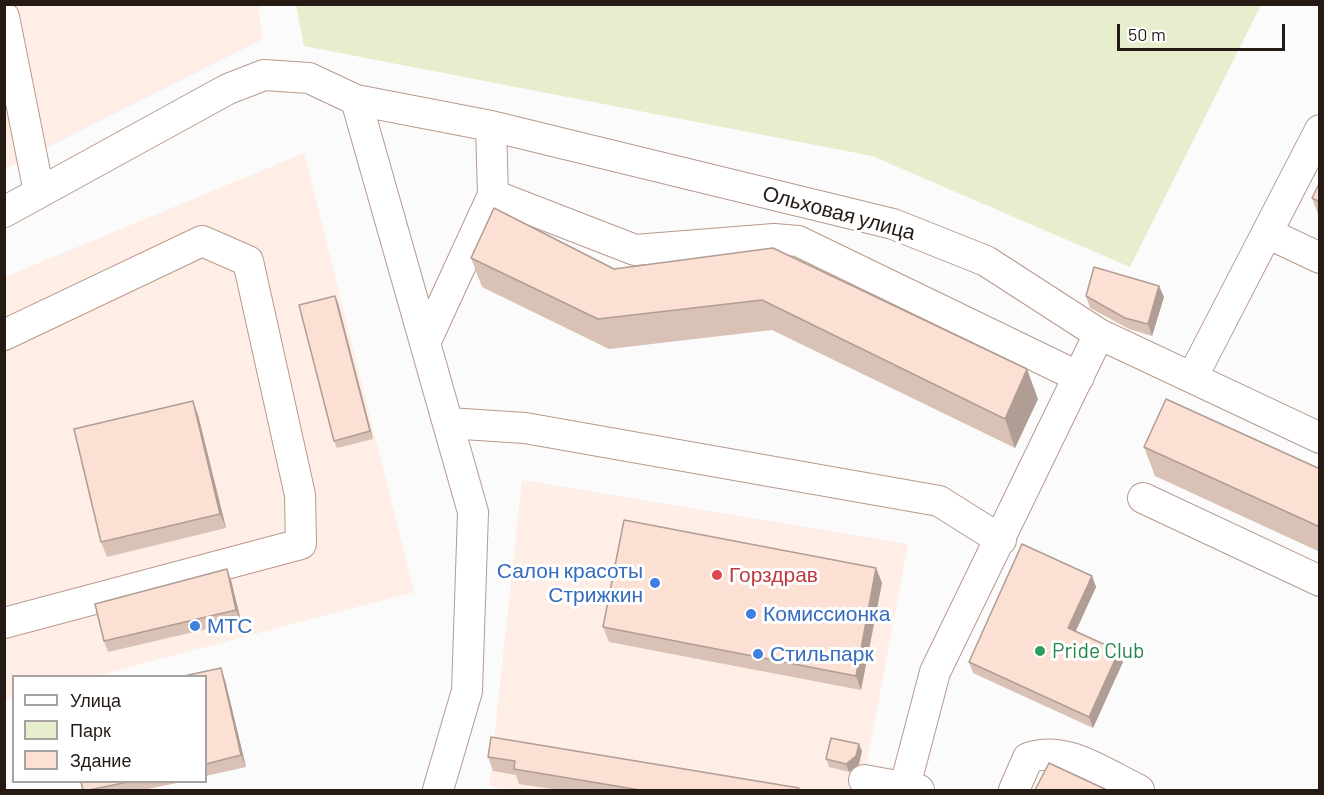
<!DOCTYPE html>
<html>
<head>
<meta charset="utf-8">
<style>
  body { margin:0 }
  #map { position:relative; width:1324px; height:795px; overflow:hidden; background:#fbfbfb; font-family:Barlow,sans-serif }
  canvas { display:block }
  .frame { position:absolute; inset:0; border:6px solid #261a15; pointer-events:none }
  .legend { position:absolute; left:12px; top:675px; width:195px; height:108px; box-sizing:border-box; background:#fff; border:2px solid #a8a3a1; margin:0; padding:8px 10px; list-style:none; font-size:18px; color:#261a15 }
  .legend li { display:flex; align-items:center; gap:12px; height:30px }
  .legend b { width:30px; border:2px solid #a8a3a1 }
  .scale { position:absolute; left:1117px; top:24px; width:168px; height:27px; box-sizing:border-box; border:3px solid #261a15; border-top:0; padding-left:8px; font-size:18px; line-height:21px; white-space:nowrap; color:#261a15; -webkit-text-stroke:4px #fff; paint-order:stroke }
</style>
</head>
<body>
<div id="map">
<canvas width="1324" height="795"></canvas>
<div class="frame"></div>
<ul class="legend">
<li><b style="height:8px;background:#fff"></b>Улица</li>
<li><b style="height:16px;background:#e7eecd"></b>Парк</li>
<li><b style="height:16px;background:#fce0d4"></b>Здание</li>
</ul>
<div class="scale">50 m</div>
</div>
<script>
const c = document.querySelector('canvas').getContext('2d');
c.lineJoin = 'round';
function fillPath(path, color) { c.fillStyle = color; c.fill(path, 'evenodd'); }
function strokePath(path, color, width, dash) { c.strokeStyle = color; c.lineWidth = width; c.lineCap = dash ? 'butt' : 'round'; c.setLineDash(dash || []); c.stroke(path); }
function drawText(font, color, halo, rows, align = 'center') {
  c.font = font + ' Barlow,sans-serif'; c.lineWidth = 6; c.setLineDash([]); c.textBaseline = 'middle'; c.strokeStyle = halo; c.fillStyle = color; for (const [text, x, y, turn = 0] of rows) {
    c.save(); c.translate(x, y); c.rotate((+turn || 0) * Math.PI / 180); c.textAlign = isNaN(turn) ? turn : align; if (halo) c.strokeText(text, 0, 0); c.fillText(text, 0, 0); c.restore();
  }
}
fillPath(new Path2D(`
  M 5,5 L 258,5 L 263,39 L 5,169 Z
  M 304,153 L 414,592 L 96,676 L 14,676 L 13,698 L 5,701 L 5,277 Z
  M 522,480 L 908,544 L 862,790 L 514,790 L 489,786 Z`), '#ffeee6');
fillPath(new Path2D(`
  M 296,5 L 296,4 L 1261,5 L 1130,267 L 872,156 L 304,46 Z`), '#e7eecd');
const minor = new Path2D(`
  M 4,17 L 39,192
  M 356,100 L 473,512 L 467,691 L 438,790
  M 491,126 L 493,195 L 635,250 L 774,239 L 798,241 L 1079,377
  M 4,212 L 228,89 L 264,75 L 309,78 L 356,100 L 491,126 L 893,224 L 986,261 L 1099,334 L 1320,438
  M 1267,233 L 1320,258
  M 4,335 L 202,241 L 248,261 L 300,495 L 301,544 L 4,623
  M 425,343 L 493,195
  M 1193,376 L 1320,130
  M 448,423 L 525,428 L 939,501 L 1001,540
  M 1143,498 L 1320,581
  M 864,780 L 919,790
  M 904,790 L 935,672 L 1099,334
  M 1014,790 L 1028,758 C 1066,744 1105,774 1139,790`);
strokePath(minor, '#b9998b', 32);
strokePath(minor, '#fff', 30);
fillPath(new Path2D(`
  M 1320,182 L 1320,219 L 1312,198 Z
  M 773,248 L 1038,399 L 1015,448 L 772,330 L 609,349 L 482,287 L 471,258 L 614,269 Z
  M 1159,286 L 1164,297 L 1152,336 L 1129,329 L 1090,308 L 1086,296 Z
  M 335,296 L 338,303 L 373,439 L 337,448 L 334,441 Z
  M 198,415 L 226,528 L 107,557 L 101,542 Z
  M 1144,447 L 1320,469 L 1320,552 L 1155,476 Z
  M 876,568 L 882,583 L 861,690 L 609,642 L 603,627 Z
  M 1092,576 L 1096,587 L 1076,631 L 1119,651 L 1123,662 L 1093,728 L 973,673 L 969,662 Z
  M 231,580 L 241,621 L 108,652 L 104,641 Z
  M 206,676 L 225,680 L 246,767 L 206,776 Z
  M 862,751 L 859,764 L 849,772 L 829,767 L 826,759 Z
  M 488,757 L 800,790 L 559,790 L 519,784 L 516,775 L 493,771 Z
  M 81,782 L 182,782 L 143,790 L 83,790 Z`), '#d9c1b6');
fillPath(new Path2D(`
  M 1159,286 L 1164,297 L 1152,336 L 1148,324 Z
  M 335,296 L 338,303 L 373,439 L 370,431 Z
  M 1027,369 L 1038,399 L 1015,448 L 1005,419 Z
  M 193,401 L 198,415 L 226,528 L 220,514 Z
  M 876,568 L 882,583 L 861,690 L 856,676 Z
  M 227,569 L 231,580 L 241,621 L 236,610 Z
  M 1092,576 L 1096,587 L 1072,639 L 1068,628 Z
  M 1119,651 L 1123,662 L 1093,728 L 1089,717 Z
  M 221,668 L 225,680 L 246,767 L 241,755 Z
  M 859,744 L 862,751 L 859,764 L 849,772 L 846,764 Z`), '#b09d94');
const building = new Path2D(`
  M 1320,182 L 1320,202 L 1312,198 Z
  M 494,208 L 614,269 L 773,248 L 1027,369 L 1005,419 L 762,300 L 598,319 L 471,258 Z
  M 1094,267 L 1159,286 L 1148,324 L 1125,318 L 1086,296 Z
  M 335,296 L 370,431 L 334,441 L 299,305 Z
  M 1166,399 L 1320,469 L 1320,527 L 1144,447 Z
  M 193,401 L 220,514 L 101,542 L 74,429 Z
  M 624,520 L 876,568 L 856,676 L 603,627 Z
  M 1022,544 L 1092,576 L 1068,628 L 1119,651 L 1089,717 L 969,662 Z
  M 227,569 L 236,610 L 104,641 L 95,604 Z
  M 221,668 L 241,755 L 206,764 L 206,676 L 184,676 Z
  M 491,737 L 799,788 L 798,790 L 640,790 L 514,769 L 515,761 L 488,757 Z
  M 831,738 L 859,744 L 856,756 L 846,764 L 826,759 Z
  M 1049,763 L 1107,790 L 1035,790 Z
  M 81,782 L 128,782 L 89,790 L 83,790 Z`);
fillPath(building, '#fce0d4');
strokePath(building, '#b09d94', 1.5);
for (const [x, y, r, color] of [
  [717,575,6,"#e0444e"],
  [655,583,6,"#3f7fe0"],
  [751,614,6,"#3f7fe0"],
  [195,626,6,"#3f7fe0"],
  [1040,651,6,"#2e9e5b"],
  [758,654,6,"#3f7fe0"]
]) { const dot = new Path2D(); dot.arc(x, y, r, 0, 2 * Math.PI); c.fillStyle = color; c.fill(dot); strokePath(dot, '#fff', 2); }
drawText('21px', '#261a15', '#fff', [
  ["Ольховая улица",839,213,15]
]);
drawText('21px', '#366cbe', '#fff', [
  ["Салон красоты",643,571,"right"],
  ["Стрижкин",643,595,"right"],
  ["Комиссионка",763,614],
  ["МТС",207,626],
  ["Стильпарк",770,654]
], 'left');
drawText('21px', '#be3a42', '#fff', [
  ["Горздрав",729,575]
], 'left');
drawText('21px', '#27864d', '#fff', [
  ["Pride Club",1052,651]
], 'left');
</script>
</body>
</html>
